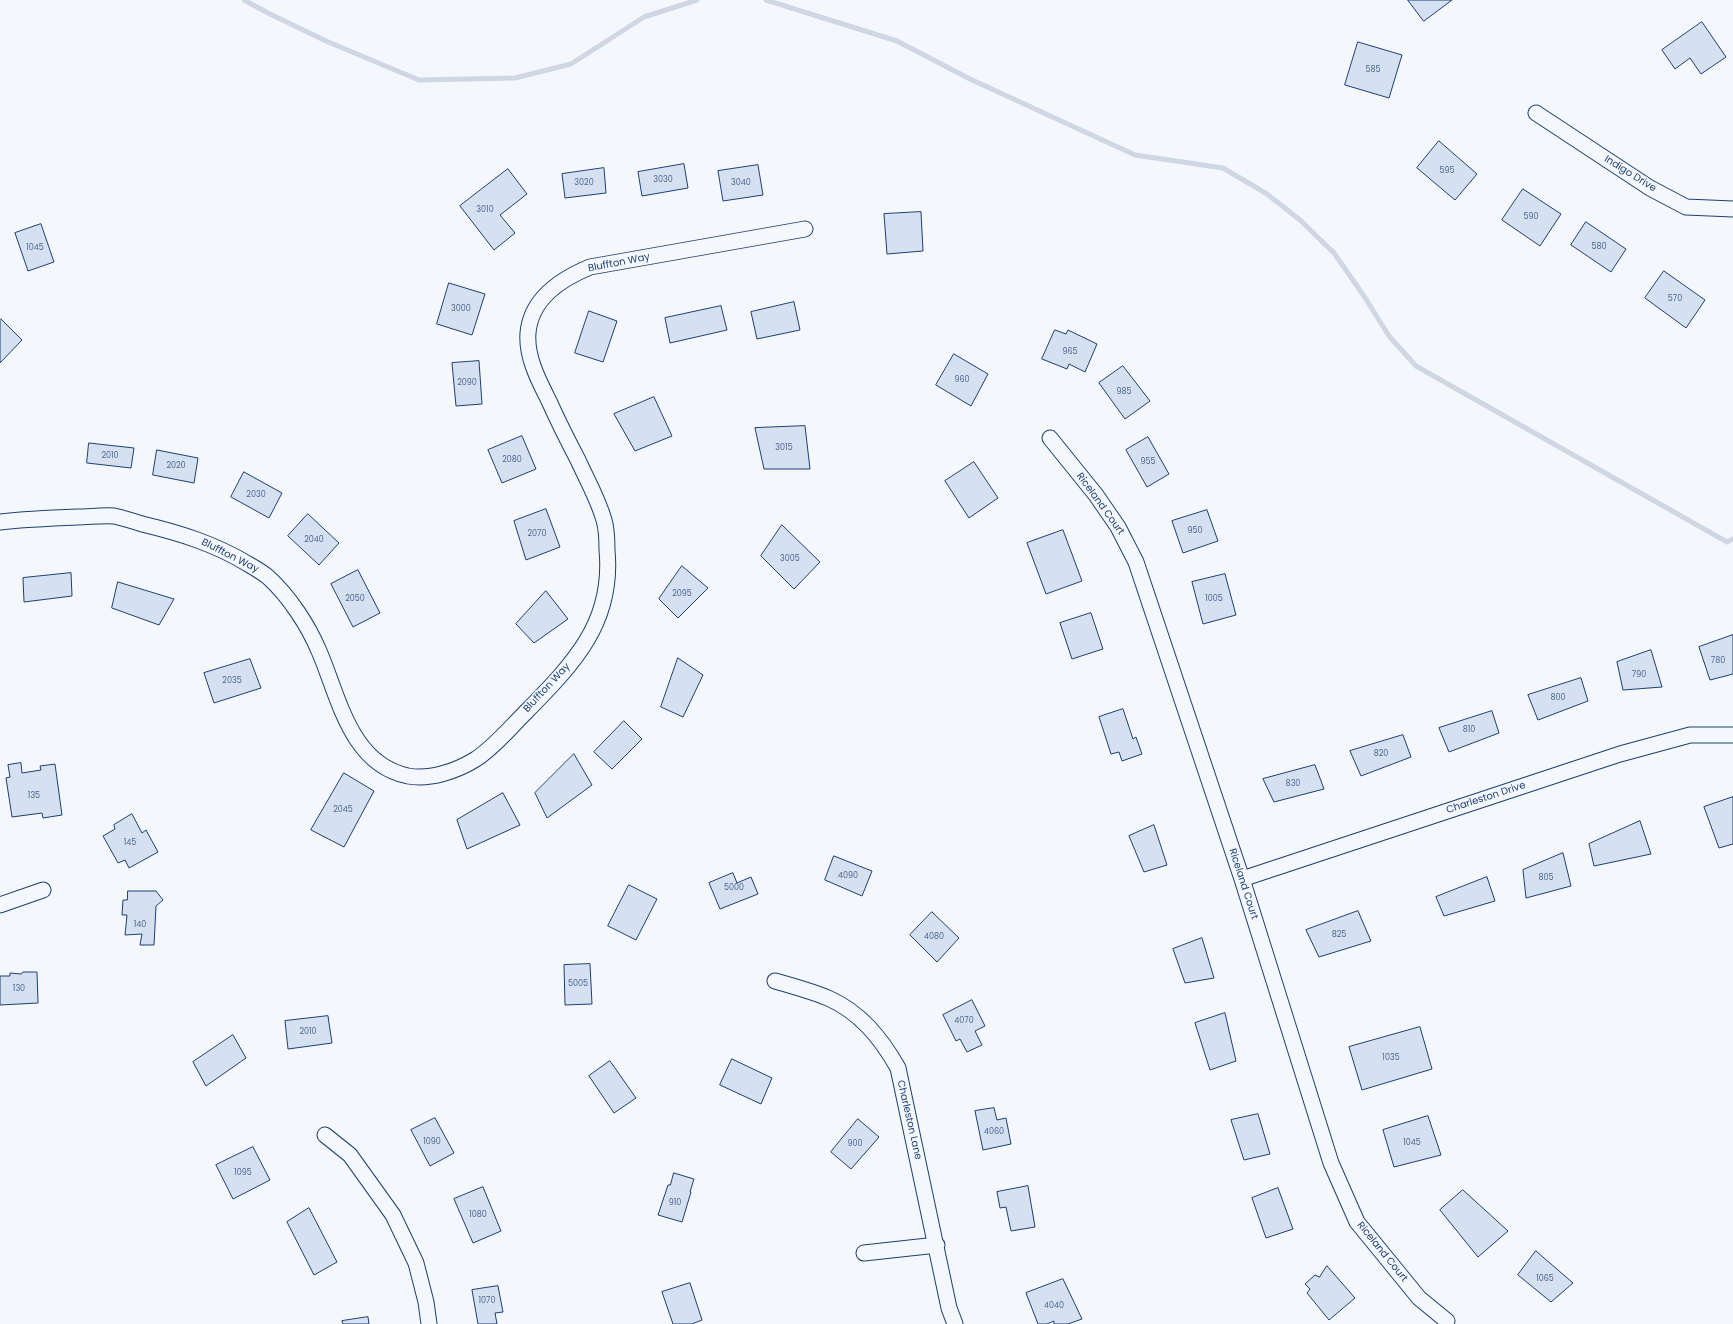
<!DOCTYPE html>
<html>
<head>
<meta charset="utf-8">
<style>
  body { margin:0 }
  canvas { display:block; background:#f4f7fb }
</style>
</head>
<body>
<canvas width="1733" height="1324"></canvas>
<script>
const c = document.querySelector('canvas').getContext('2d');
c.lineJoin = 'round';
function strokePath(path, color, width, dash) { c.strokeStyle = color; c.lineWidth = width; c.lineCap = dash ? 'butt' : 'round'; c.setLineDash(dash || []); c.stroke(path); }
function fillPath(path, color) { c.fillStyle = color; c.fill(path, 'evenodd'); }
function drawText(font, color, halo, rows, align = 'center') {
  c.font = font + ' Poppins,sans-serif'; c.lineWidth = 3; c.setLineDash([]); c.textBaseline = 'middle'; c.strokeStyle = halo; c.fillStyle = color; for (const [text, x, y, turn = 0] of rows) {
    c.save(); c.translate(x, y); c.rotate((+turn || 0) * Math.PI / 180); c.textAlign = isNaN(turn) ? turn : align; if (halo) c.strokeText(text, 0, 0); c.fillText(text, 0, 0); c.restore();
  }
}
strokePath(new Path2D(`
  M 244,0 L 270,14 L 326,41 L 419,80 L 515,78 L 571,64 L 644,17 L 697,0
  M 766,0 L 897,41 L 970,79 L 1135,155 L 1223,168 L 1267,194 L 1300,220 L 1334,253 L 1364,296 L 1389,336 L 1416,366 L 1727,542 L 1733,539`), '#cfd7e4', 5);
const building = new Path2D(`
  M 1408,0 L 1452,0 L 1424,21 Z
  M 1702,22 L 1726,57 L 1701,74 L 1690,58 L 1675,69 L 1662,50 Z
  M 1358,42 L 1402,55 L 1389,98 L 1345,85 Z
  M 1439,141 L 1477,174 L 1455,200 L 1417,168 Z
  M 684,164 L 688,188 L 642,196 L 638,172 Z
  M 758,165 L 763,195 L 723,201 L 718,171 Z
  M 604,168 L 606,193 L 565,198 L 562,174 Z
  M 508,169 L 527,194 L 500,215 L 515,233 L 494,250 L 460,206 Z
  M 1523,189 L 1561,214 L 1540,246 L 1502,220 Z
  M 921,212 L 923,251 L 887,254 L 884,214 Z
  M 1586,222 L 1626,249 L 1611,272 L 1571,245 Z
  M 41,224 L 54,262 L 28,271 L 15,233 Z
  M 1664,271 L 1705,300 L 1686,328 L 1645,298 Z
  M 449,283 L 485,294 L 472,335 L 437,324 Z
  M 794,302 L 800,330 L 757,339 L 751,312 Z
  M 721,306 L 727,330 L 670,343 L 665,318 Z
  M 589,311 L 617,321 L 603,362 L 575,353 Z
  M 1,319 L 22,340 L 0,363 L 0,320 Z
  M 1055,330 L 1066,334 L 1068,330 L 1097,344 L 1085,372 L 1069,364 L 1067,369 L 1042,359 Z
  M 954,354 L 988,374 L 971,406 L 936,385 Z
  M 479,361 L 482,404 L 456,406 L 452,363 Z
  M 1123,366 L 1150,401 L 1125,419 L 1099,383 Z
  M 654,397 L 672,436 L 635,451 L 614,414 Z
  M 805,426 L 810,469 L 764,469 L 755,428 Z
  M 522,436 L 536,469 L 502,483 L 488,450 Z
  M 1148,437 L 1169,474 L 1147,487 L 1126,450 Z
  M 89,443 L 134,448 L 131,468 L 87,463 Z
  M 157,450 L 198,458 L 194,483 L 153,475 Z
  M 974,462 L 998,498 L 969,518 L 945,481 Z
  M 244,472 L 282,493 L 269,518 L 231,497 Z
  M 546,509 L 560,547 L 526,560 L 514,521 Z
  M 1207,510 L 1218,541 L 1183,553 L 1172,521 Z
  M 308,514 L 339,543 L 319,565 L 288,536 Z
  M 782,525 L 820,562 L 794,589 L 761,556 Z
  M 1063,530 L 1082,581 L 1046,594 L 1027,543 Z
  M 682,566 L 708,588 L 678,618 L 659,599 Z
  M 358,570 L 380,613 L 353,627 L 331,584 Z
  M 71,573 L 72,596 L 24,602 L 23,578 Z
  M 1225,574 L 1236,615 L 1203,624 L 1192,582 Z
  M 118,582 L 174,599 L 159,625 L 112,608 Z
  M 546,591 L 568,619 L 534,643 L 516,624 Z
  M 1091,613 L 1103,649 L 1072,659 L 1060,623 Z
  M 1733,635 L 1733,674 L 1710,680 L 1699,647 Z
  M 1651,650 L 1662,687 L 1623,690 L 1617,662 Z
  M 678,658 L 703,675 L 683,717 L 661,707 Z
  M 250,659 L 261,688 L 214,703 L 204,673 Z
  M 1581,678 L 1588,701 L 1538,720 L 1528,695 Z
  M 1123,709 L 1133,739 L 1136,737 L 1142,754 L 1122,761 L 1119,752 L 1111,754 L 1099,717 Z
  M 1492,711 L 1499,733 L 1449,752 L 1439,728 Z
  M 624,721 L 642,739 L 612,769 L 594,752 Z
  M 1403,735 L 1411,757 L 1361,776 L 1350,751 Z
  M 574,754 L 592,785 L 547,818 L 535,793 Z
  M 21,763 L 22,773 L 41,770 L 40,766 L 55,764 L 62,815 L 43,818 L 42,813 L 12,817 L 6,778 L 10,777 L 8,765 Z
  M 1315,765 L 1324,789 L 1274,802 L 1263,779 Z
  M 344,773 L 374,791 L 344,847 L 311,830 Z
  M 503,793 L 520,825 L 467,849 L 457,820 Z
  M 1733,797 L 1733,844 L 1719,848 L 1704,807 Z
  M 132,814 L 142,833 L 146,830 L 158,852 L 129,868 L 125,860 L 118,863 L 103,836 L 115,829 L 114,825 Z
  M 1640,821 L 1651,854 L 1594,866 L 1589,844 Z
  M 1154,825 L 1167,865 L 1144,872 L 1129,836 Z
  M 1563,853 L 1571,886 L 1526,898 L 1523,870 Z
  M 834,856 L 872,871 L 862,896 L 825,880 Z
  M 733,873 L 737,883 L 751,877 L 758,894 L 720,909 L 709,883 Z
  M 1487,877 L 1495,901 L 1444,916 L 1436,897 Z
  M 629,885 L 657,899 L 636,940 L 608,926 Z
  M 128,891 L 156,891 L 163,900 L 156,906 L 154,945 L 140,945 L 142,934 L 125,935 L 127,915 L 122,915 L 123,900 L 127,900 Z
  M 1358,911 L 1371,941 L 1319,957 L 1306,930 Z
  M 932,912 L 959,938 L 937,962 L 910,935 Z
  M 1202,938 L 1214,978 L 1185,983 L 1173,949 Z
  M 590,964 L 592,1004 L 565,1005 L 564,965 Z
  M 23,972 L 37,972 L 38,1003 L 0,1005 L 0,976 L 10,976 L 10,973 L 21,974 Z
  M 972,1000 L 985,1026 L 975,1031 L 982,1045 L 967,1052 L 960,1039 L 956,1041 L 943,1015 Z
  M 1225,1013 L 1236,1061 L 1210,1070 L 1195,1023 Z
  M 328,1016 L 332,1043 L 288,1049 L 285,1021 Z
  M 1420,1027 L 1432,1069 L 1362,1090 L 1349,1047 Z
  M 233,1035 L 246,1058 L 206,1086 L 193,1062 Z
  M 732,1059 L 772,1078 L 761,1104 L 720,1085 Z
  M 610,1061 L 636,1098 L 614,1113 L 589,1076 Z
  M 994,1108 L 997,1120 L 1006,1118 L 1011,1144 L 983,1150 L 975,1111 Z
  M 1258,1114 L 1270,1154 L 1244,1160 L 1231,1120 Z
  M 1428,1116 L 1441,1155 L 1394,1167 L 1383,1130 Z
  M 435,1118 L 454,1153 L 430,1166 L 411,1130 Z
  M 858,1119 L 879,1137 L 851,1169 L 831,1152 Z
  M 253,1147 L 270,1180 L 233,1199 L 216,1165 Z
  M 674,1173 L 694,1179 L 690,1192 L 691,1192 L 682,1222 L 658,1215 L 668,1185 L 670,1185 Z
  M 1028,1186 L 1035,1227 L 1011,1231 L 1006,1207 L 1000,1208 L 997,1192 Z
  M 483,1187 L 501,1231 L 473,1243 L 454,1199 Z
  M 1278,1188 L 1293,1229 L 1266,1238 L 1252,1198 Z
  M 1463,1190 L 1508,1231 L 1478,1257 L 1440,1210 Z
  M 309,1208 L 337,1262 L 314,1275 L 287,1222 Z
  M 1536,1251 L 1573,1283 L 1551,1302 L 1518,1275 Z
  M 1327,1266 L 1355,1298 L 1329,1320 L 1307,1293 L 1310,1289 L 1305,1284 L 1315,1275 L 1319,1277 Z
  M 1063,1279 L 1082,1319 L 1068,1324 L 1054,1324 L 1054,1321 L 1047,1324 L 1038,1324 L 1026,1293 Z
  M 690,1283 L 702,1320 L 692,1324 L 673,1324 L 662,1292 Z
  M 498,1286 L 503,1312 L 495,1313 L 497,1324 L 478,1324 L 472,1290 Z
  M 368,1317 L 369,1324 L 343,1324 L 342,1321 Z`);
fillPath(building, '#d5e0f0');
strokePath(building, '#1d3f73', 1);
const street = new Path2D(`
  M 1536,113 L 1650,188 L 1686,207 L 1733,209
  M 1050,438 L 1096,495 L 1118,527 L 1136,562 L 1242,879 L 1331,1163 L 1357,1222 L 1419,1298 L 1447,1321
  M 0,522 C 26,519 52,518 78,517 C 89,517 102,515 114,516 C 123,518 133,521 142,524 C 180,533 215,544 248,564 C 255,568 262,572 268,577 C 289,596 308,625 319,651 C 339,697 350,764 408,776 C 430,780 457,771 476,759 C 494,747 509,729 524,714 C 572,665 614,624 607,550 C 607,540 607,530 604,520 C 598,499 587,480 578,460 C 568,441 558,421 549,401 C 539,381 526,357 528,333 C 531,298 561,279 590,267 L 805,229
  M 1242,879 L 1620,754 L 1690,735 L 1733,735
  M 0,905 L 43,890
  M 775,981 C 793,986 811,991 828,998 C 860,1012 881,1038 898,1068 L 949,1308 L 955,1324
  M 325,1135 L 350,1155 L 393,1215 L 416,1263 L 426,1302 L 429,1324
  M 864,1253 L 937,1245`);
strokePath(street, '#1d3f73', 17);
strokePath(street, '#f4f7fb', 15);
drawText('8px', '#4b6792', null, [
  ["585",1373,70],
  ["595",1447,171],
  ["3030",663,180],
  ["3020",584,183],
  ["3040",741,183],
  ["3010",485,210],
  ["590",1531,217],
  ["580",1599,247],
  ["1045",35,248],
  ["570",1675,299],
  ["3000",461,309],
  ["965",1070,352],
  ["960",962,380],
  ["2090",467,383],
  ["985",1124,392],
  ["3015",784,448],
  ["2010",110,456],
  ["2080",512,460],
  ["955",1148,462],
  ["2020",176,466],
  ["2030",256,495],
  ["950",1195,531],
  ["2070",537,534],
  ["2040",314,540],
  ["3005",790,559],
  ["2095",682,594],
  ["2050",355,599],
  ["1005",1214,599],
  ["780",1718,661],
  ["790",1639,675],
  ["2035",232,681],
  ["800",1558,698],
  ["810",1469,730],
  ["820",1381,754],
  ["830",1293,784],
  ["135",34,796],
  ["2045",343,810],
  ["145",130,843],
  ["4090",848,876],
  ["805",1546,878],
  ["5000",734,888],
  ["140",140,925],
  ["825",1339,935],
  ["4080",934,937],
  ["5005",578,984],
  ["130",19,989],
  ["4070",964,1021],
  ["2010",308,1032],
  ["1035",1391,1058],
  ["4060",994,1132],
  ["1090",432,1142],
  ["1045",1412,1143],
  ["900",855,1144],
  ["1095",243,1173],
  ["910",675,1203],
  ["1080",478,1215],
  ["1065",1545,1279],
  ["1070",487,1301],
  ["4040",1054,1306]
]);
drawText('10px', '#1d3f73', '#f4f7fb', [
  ["Indigo Drive",1630,174,32],
  ["Bluffton Way",619,263,-11],
  ["Riceland Court",1100,504,54],
  ["Bluffton Way",230,556,27],
  ["Bluffton Way",547,688,-47],
  ["Charleston Drive",1486,798,-18],
  ["Riceland Court",1243,884,72],
  ["Charleston Lane",909,1120,77],
  ["Riceland Court",1382,1252,51]
]);
</script>
</body>
</html>
